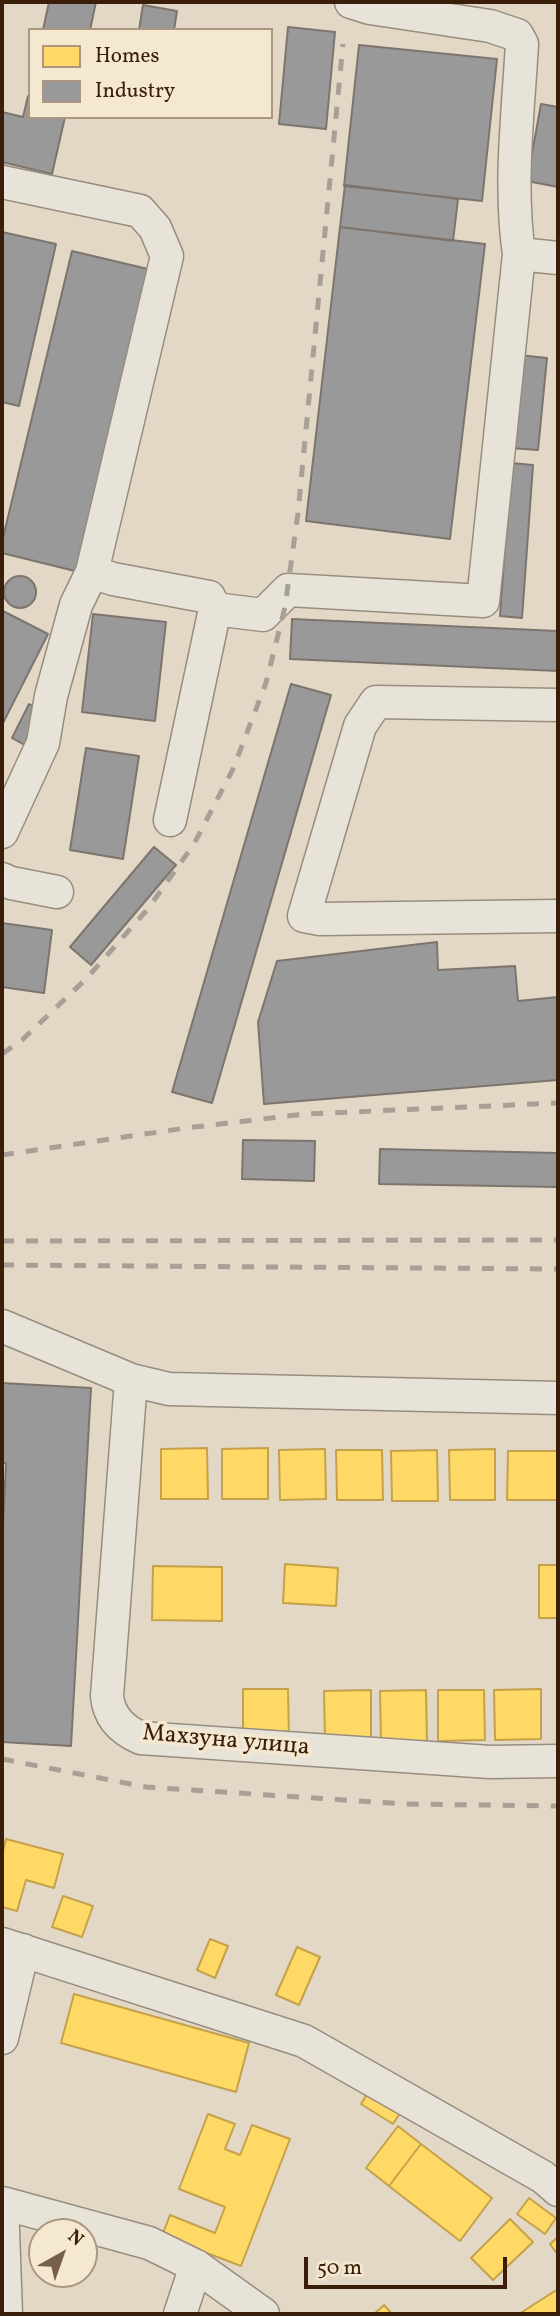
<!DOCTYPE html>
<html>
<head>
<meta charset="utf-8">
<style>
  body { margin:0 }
  #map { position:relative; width:560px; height:2316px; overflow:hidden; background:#e3d8c5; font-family:Vollkorn,serif }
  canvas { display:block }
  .frame { position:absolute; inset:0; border:4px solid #3b1e0a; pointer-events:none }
  .legend { position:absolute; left:28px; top:28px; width:245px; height:91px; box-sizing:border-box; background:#f5e8d1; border:2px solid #ab9781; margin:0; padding:9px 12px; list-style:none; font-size:21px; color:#3b1e0a }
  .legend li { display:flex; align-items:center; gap:14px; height:35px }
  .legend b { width:35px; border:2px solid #ab9781 }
  .north { position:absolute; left:28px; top:2218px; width:70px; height:70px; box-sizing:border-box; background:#f5e8d1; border:2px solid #ab9781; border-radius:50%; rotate:40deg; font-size:19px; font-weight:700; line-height:28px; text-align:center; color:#3b1e0a }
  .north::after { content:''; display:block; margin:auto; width:24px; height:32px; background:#765f4b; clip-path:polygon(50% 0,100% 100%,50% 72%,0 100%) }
  .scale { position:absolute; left:304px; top:2257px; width:203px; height:32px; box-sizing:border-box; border:4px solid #3b1e0a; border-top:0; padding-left:9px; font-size:21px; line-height:24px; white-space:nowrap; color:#3b1e0a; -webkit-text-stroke:5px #f5e8d1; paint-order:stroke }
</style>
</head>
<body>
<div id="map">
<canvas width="560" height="2316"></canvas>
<div class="frame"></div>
<ul class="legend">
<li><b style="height:19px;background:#ffd966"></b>Homes</li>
<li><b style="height:19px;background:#999"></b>Industry</li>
</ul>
<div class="north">N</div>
<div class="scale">50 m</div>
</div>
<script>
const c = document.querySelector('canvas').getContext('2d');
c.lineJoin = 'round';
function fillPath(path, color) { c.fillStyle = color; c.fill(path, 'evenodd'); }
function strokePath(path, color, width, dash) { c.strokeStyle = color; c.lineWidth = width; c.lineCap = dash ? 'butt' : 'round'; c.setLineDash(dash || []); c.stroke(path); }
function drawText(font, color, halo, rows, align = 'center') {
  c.font = font + ' Vollkorn,serif'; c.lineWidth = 7; c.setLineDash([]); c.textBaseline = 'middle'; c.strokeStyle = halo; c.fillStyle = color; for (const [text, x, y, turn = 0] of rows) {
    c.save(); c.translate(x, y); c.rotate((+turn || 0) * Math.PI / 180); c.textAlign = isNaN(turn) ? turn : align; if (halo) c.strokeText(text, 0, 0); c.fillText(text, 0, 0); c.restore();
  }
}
const homes = new Path2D(`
  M 207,1448 L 208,1499 L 161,1499 L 161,1449 Z
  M 268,1448 L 268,1499 L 222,1499 L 222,1449 Z
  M 325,1449 L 326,1499 L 280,1500 L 279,1450 Z
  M 495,1449 L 495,1500 L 450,1500 L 449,1450 Z
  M 336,1450 L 382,1450 L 383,1500 L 337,1500 Z
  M 437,1450 L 438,1501 L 392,1501 L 391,1451 Z
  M 508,1451 L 558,1451 L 558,1500 L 507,1500 Z
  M 285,1564 L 338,1568 L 336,1606 L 283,1603 Z
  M 539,1565 L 558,1565 L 558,1618 L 539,1618 Z
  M 153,1566 L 222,1567 L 222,1621 L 152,1620 Z
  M 243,1689 L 288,1689 L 289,1739 L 243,1739 Z
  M 541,1689 L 541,1739 L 495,1740 L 494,1690 Z
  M 371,1690 L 371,1740 L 325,1741 L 324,1691 Z
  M 426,1690 L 427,1741 L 381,1741 L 380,1691 Z
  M 438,1690 L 484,1690 L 485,1740 L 438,1741 Z
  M 6,1839 L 63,1854 L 54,1888 L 26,1880 L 17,1911 L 2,1907 L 2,1855 Z
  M 63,1896 L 93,1906 L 82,1937 L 52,1927 Z
  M 210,1939 L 228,1946 L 215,1978 L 197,1970 Z
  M 297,1947 L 320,1957 L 299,2005 L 276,1995 Z
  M 74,1994 L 249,2043 L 236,2092 L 61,2043 Z
  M 372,2086 L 404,2107 L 393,2124 L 361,2104 Z
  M 208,2114 L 235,2124 L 225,2149 L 240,2155 L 252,2125 L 290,2139 L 241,2266 L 162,2236 L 170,2215 L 215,2233 L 225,2207 L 179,2189 Z
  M 398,2126 L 421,2144 L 389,2186 L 366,2168 Z
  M 421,2144 L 492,2198 L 460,2241 L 389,2186 Z
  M 529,2198 L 556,2218 L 545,2234 L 517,2214 Z
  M 510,2219 L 533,2242 L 493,2280 L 471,2258 Z
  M 558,2237 L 558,2255 L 550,2244 Z
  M 558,2289 L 558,2314 L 519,2314 Z
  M 384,2305 L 392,2314 L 374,2314 Z`);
fillPath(homes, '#ffd966');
strokePath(homes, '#c4a14a', 2);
const industry = new Path2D(`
  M 49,2 L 96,2 L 90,30 L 43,30 Z
  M 143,5 L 177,11 L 174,30 L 139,30 Z
  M 288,27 L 335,32 L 326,129 L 279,124 Z
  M 359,45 L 497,59 L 482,201 L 344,186 Z
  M 28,96 L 30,96 L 30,117 L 65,117 L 52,174 L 2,162 L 2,112 L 23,117 Z
  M 541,104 L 558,107 L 558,187 L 527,181 Z
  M 345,185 L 458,199 L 453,241 L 340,227 Z
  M 340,227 L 485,244 L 450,539 L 306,521 Z
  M 2,232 L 56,244 L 19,406 L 2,402 Z
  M 72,251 L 152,270 L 79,572 L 2,553 L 2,542 Z
  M 518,355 L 547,358 L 538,450 L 510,448 Z
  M 511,463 L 533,465 L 522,618 L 500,616 Z
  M4 592a16 16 0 1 1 32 0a16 16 0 1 1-32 0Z
  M 3,611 L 48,634 L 2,725 L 2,614 Z
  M 93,614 L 166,622 L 155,721 L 82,712 Z
  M 292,619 L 558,631 L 558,671 L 290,659 Z
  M 291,684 L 331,695 L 212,1103 L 172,1092 Z
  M 29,704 L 47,714 L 30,748 L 12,738 Z
  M 86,748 L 139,756 L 123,859 L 70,850 Z
  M 154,847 L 176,865 L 91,965 L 70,947 Z
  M 2,923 L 52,930 L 44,993 L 2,987 Z
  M 437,942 L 438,970 L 515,966 L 518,1001 L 558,997 L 558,1080 L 264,1104 L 258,1022 L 277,961 Z
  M 243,1140 L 315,1141 L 314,1181 L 242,1179 Z
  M 380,1149 L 558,1153 L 558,1187 L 379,1184 Z
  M 2,1383 L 91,1388 L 71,1746 L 2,1742 L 2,1548 L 6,1463 L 2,1463 Z`);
fillPath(industry, '#999');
strokePath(industry, '#7d746e', 2);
const minor = new Path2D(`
  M 351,2 L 370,8 L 490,26 L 517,35 L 522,44 C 518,114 509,185 519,254
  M 2,182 L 140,211 L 155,228 L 167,256 L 92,572 L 113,579 L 209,597 L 215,609 L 170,820
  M 215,609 L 263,615 L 288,590 L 483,601 L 519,254 L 558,258
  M 558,705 L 376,702 L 360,726 L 304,916 L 320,919 L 558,916
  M 2,832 L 43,743 L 51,696 L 76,605 L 92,572
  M 2,879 L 11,883 L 57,892
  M 2,1326 L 131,1380 L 169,1389 L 558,1398
  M 131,1380 L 107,1696 C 109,1717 122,1730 141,1738 L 490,1762 L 558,1761
  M 2,1944 L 304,2041 L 543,2177 L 558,2190
  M 2,2038 L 23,1950
  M 6,2314 L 2,2203 L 149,2243 L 196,2266 L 263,2314
  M 180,2314 L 196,2266`);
strokePath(minor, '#978d7f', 35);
strokePath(minor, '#e8e3d9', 32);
strokePath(new Path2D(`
  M 2,1054 L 22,1040 L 86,979 L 147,910 L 194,844 L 233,769 L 266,683 L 285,607 L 298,513 L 343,44
  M 2,1155 L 186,1128 L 305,1114 L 558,1103
  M 2,1241 L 558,1240
  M 2,1265 L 558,1269
  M 2,1759 L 146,1787 L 406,1804 L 558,1806`), '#a8a097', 5, [12, 12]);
drawText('24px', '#3b1e0a', '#f5e8d1', [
  ["Махзуна улица",226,1742,5]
]);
</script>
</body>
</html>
